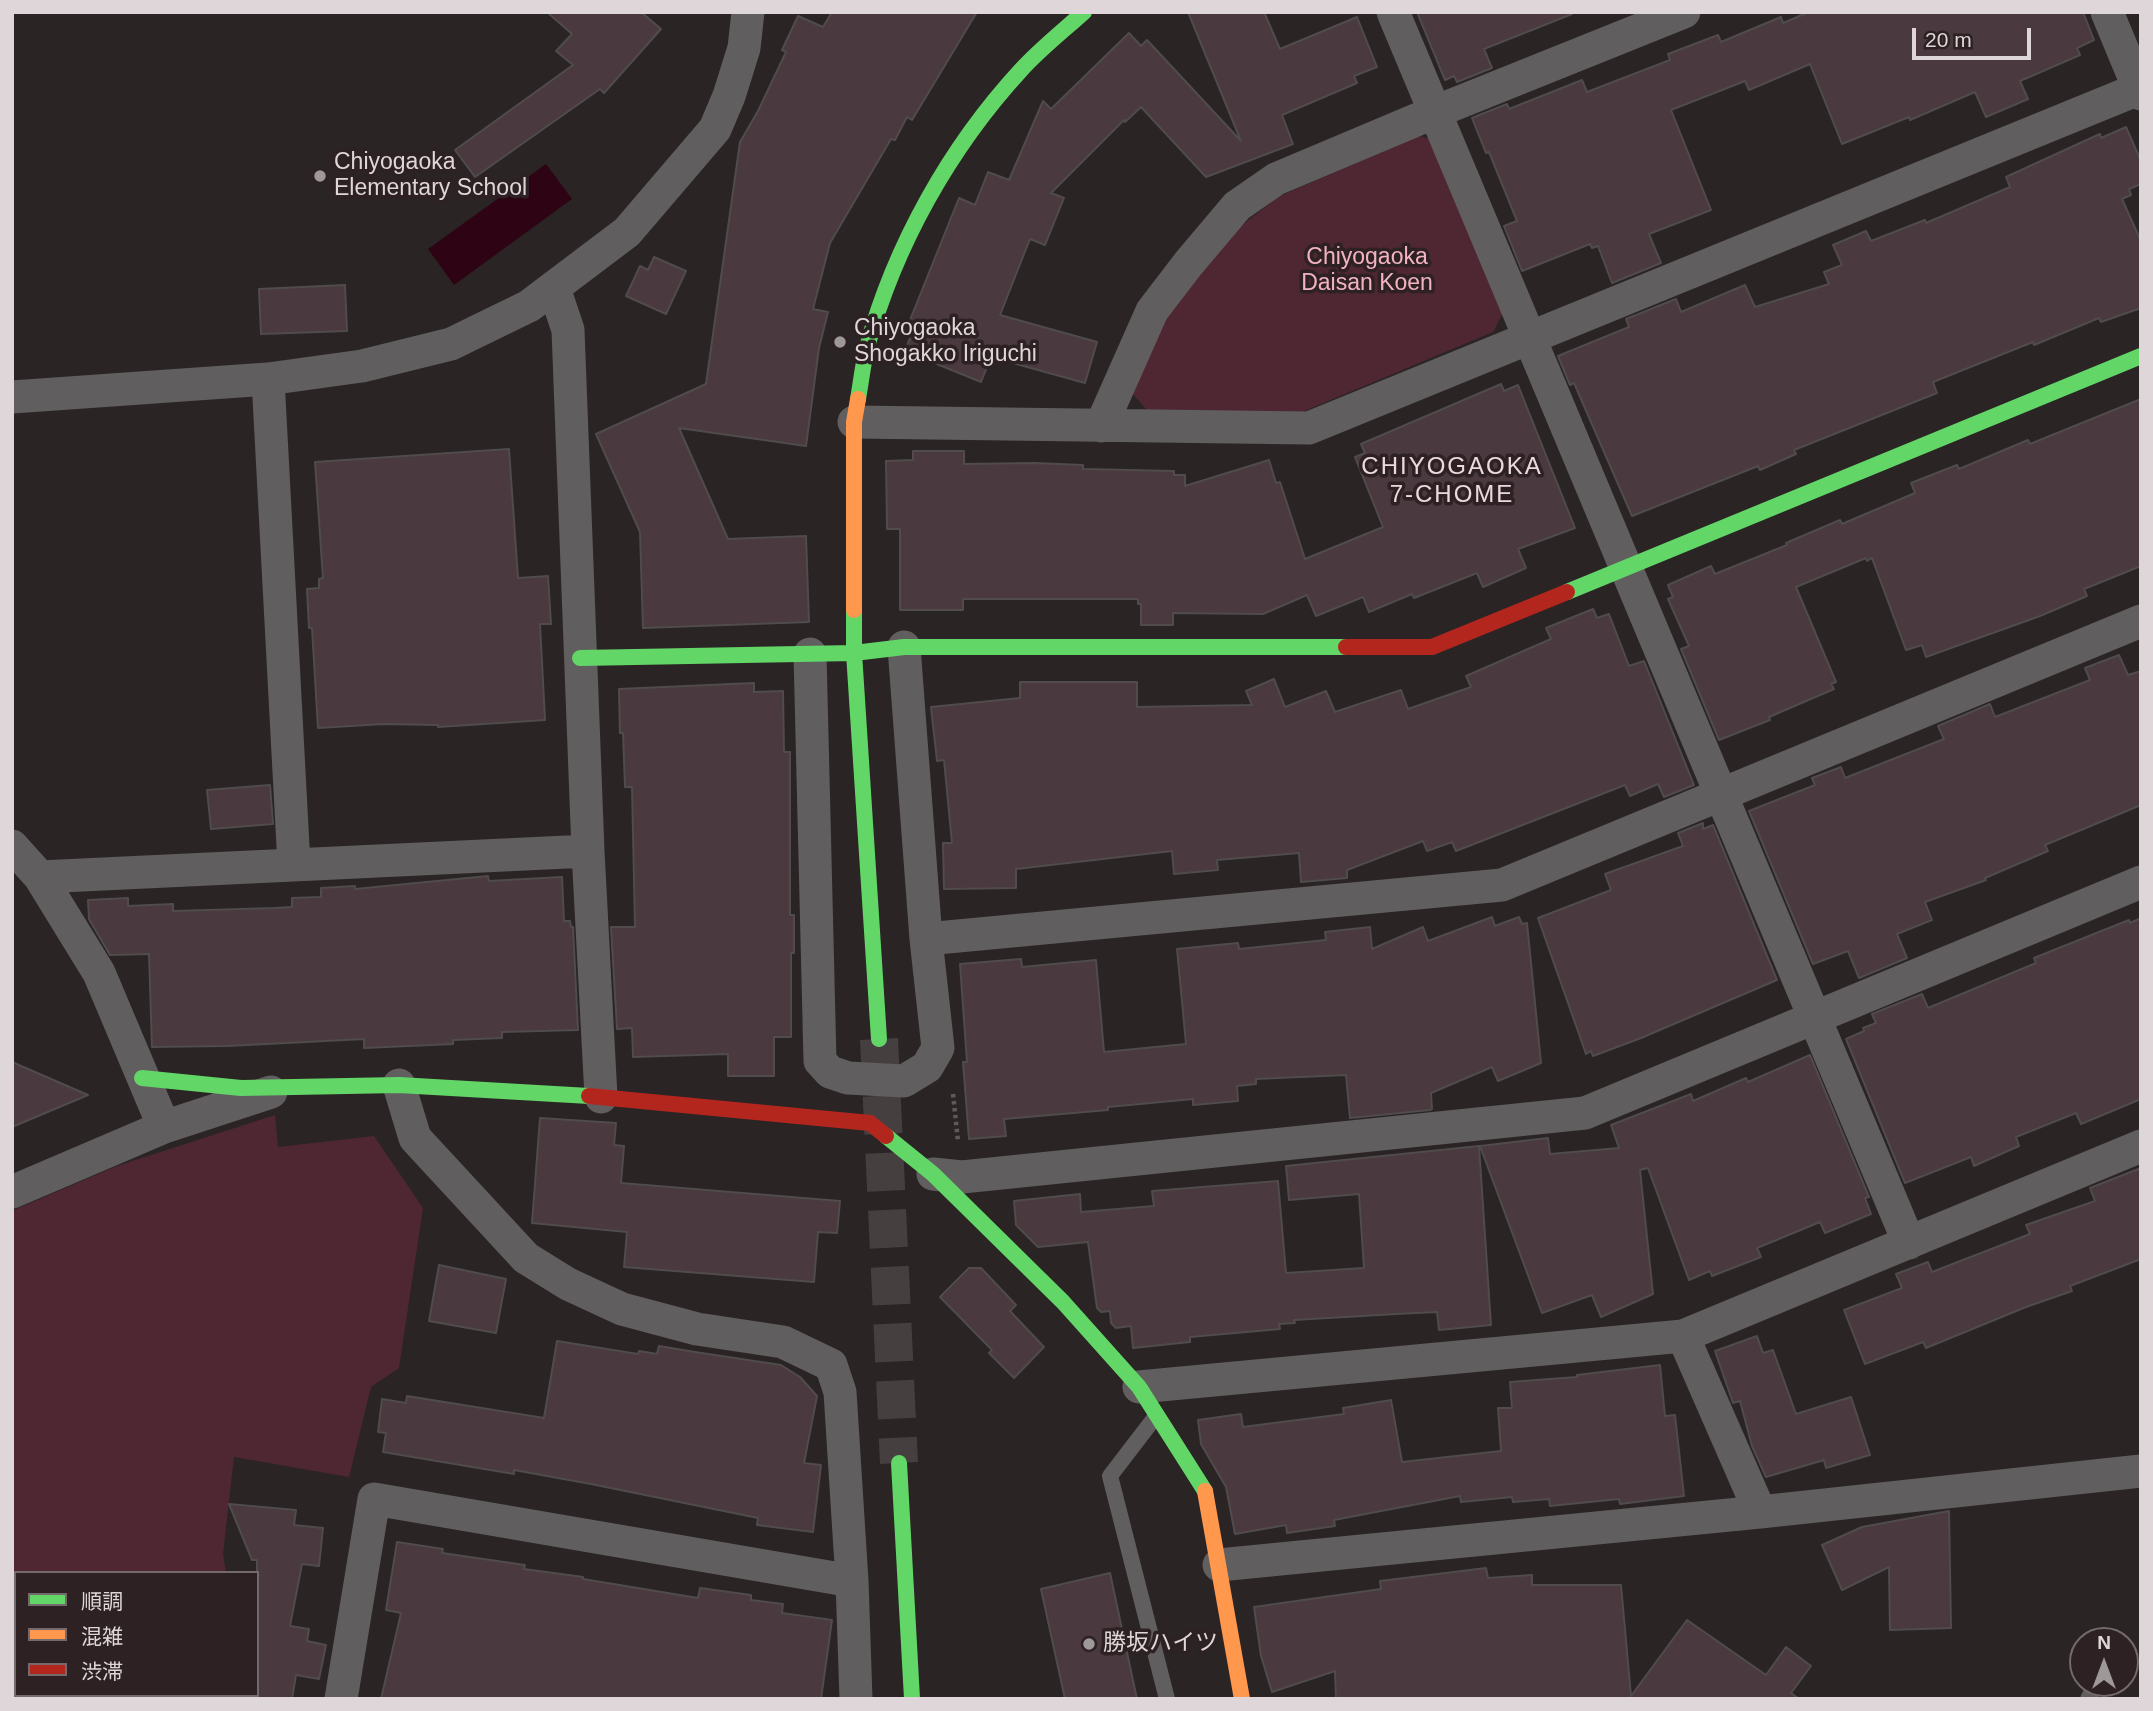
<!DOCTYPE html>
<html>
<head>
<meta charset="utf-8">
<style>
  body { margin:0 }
  #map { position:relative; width:2153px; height:1711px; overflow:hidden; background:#2a2425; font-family:Arial,"Noto Sans JP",sans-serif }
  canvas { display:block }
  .frame { position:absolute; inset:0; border:14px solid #ded6d8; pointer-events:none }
  .legend { position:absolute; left:14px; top:1571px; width:245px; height:126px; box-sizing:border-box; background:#2d2124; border:2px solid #74696c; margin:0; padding:9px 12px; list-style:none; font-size:21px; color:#ded6d8 }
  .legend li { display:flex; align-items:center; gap:14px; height:35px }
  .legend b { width:35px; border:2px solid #74696c }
  .north { position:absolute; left:2069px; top:1627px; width:70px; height:70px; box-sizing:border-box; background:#2d2124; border:2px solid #74696c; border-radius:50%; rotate:0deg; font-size:19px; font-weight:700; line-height:28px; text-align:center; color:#ded6d8 }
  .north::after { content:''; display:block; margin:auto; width:24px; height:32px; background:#9f9899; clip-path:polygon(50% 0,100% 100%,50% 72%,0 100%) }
  .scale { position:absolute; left:1912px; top:28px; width:119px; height:32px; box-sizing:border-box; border:4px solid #ded6d8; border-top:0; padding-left:9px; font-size:21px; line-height:24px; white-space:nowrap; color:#ded6d8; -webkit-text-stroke:5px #2d2124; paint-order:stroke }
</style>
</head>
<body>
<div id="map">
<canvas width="2153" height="1711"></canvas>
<div class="frame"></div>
<ul class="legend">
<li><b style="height:9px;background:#63d668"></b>順調</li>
<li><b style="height:9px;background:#ff974d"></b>混雑</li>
<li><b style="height:9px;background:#b3261e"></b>渋滞</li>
</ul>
<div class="north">N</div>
<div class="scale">20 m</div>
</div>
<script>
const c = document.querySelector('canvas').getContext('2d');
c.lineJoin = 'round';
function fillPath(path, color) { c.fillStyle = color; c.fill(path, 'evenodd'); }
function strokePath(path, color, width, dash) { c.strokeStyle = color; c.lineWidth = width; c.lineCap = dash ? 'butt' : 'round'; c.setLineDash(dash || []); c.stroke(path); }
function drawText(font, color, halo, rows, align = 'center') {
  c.font = font + ' Arial,"Noto Sans JP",sans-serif'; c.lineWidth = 7; c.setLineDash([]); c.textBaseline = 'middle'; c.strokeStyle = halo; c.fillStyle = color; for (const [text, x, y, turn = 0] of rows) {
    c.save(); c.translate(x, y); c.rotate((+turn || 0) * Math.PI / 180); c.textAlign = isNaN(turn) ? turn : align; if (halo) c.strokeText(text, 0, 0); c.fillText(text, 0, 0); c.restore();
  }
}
fillPath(new Path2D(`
  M 1418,136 L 1431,139 L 1504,311 L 1493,332 L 1302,412 L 1147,410 L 1131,392 L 1152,336 L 1226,238 L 1278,197 Z
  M 275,1115 L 278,1147 L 374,1136 L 423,1208 L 399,1368 L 371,1387 L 349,1477 L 234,1457 L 223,1554 L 226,1573 L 16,1573 L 16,1695 L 212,1695 L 212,1699 L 12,1699 L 12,1211 L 117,1166 Z`), '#4f2733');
fillPath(new Path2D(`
  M 546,164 L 572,199 L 454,285 L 428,249 Z`), '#2e0313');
const building = new Path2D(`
  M 547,12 L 641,12 L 661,29 L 604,93 L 600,89 L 475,177 L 455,150 L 573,65 L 556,51 L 572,34 Z
  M 832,12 L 977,12 L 912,120 L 907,117 L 895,140 L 891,139 L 830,243 L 813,309 L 828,312 L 819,348 L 806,446 L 679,428 L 728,539 L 806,536 L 809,622 L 643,628 L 640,532 L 596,434 L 706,384 L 740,142 L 758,111 L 786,52 L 782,50 L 798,16 L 823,27 Z
  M 1188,12 L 1264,12 L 1280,49 L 1357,17 L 1377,67 L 1354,76 L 1357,83 L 1282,115 L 1293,144 L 1206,177 L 1141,107 L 1125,122 L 1124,120 L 1051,193 L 1064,198 L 1045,245 L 1030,239 L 1000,315 L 1097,342 L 1085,383 L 991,357 L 981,382 L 905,351 L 914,327 L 908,325 L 959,198 L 975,205 L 988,172 L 1009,180 L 1043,101 L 1051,109 L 1129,33 L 1141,46 L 1147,40 L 1241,141 Z
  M 1417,12 L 1572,12 L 1572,14 L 1484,49 L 1492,68 L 1457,82 L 1454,76 L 1445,80 Z
  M 1809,12 L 2083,12 L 2094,40 L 2077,48 L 2080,55 L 2020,81 L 2028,99 L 1986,117 L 1975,92 L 1910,120 L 1909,117 L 1842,144 L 1810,64 L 1749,90 L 1745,81 L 1671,110 L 1711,210 L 1649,234 L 1661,263 L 1612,283 L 1598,246 L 1592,248 L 1590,244 L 1522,271 L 1504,226 L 1517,221 L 1489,152 L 1486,153 L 1472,118 L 1507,104 L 1509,109 L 1582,80 L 1587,92 L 1670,60 L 1668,54 L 1718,35 L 1721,42 L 1781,17 L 1783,23 Z
  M 2126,127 L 2141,161 L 2141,184 L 2129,189 L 2131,195 L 2122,199 L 2141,241 L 2141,308 L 2101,322 L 2099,318 L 2034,345 L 2033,342 L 1933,382 L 1937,393 L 1794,450 L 1796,454 L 1760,470 L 1758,466 L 1632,516 L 1574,383 L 1570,385 L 1558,356 L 1629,327 L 1626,319 L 1676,299 L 1681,312 L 1745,285 L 1755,307 L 1829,284 L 1824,272 L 1842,265 L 1833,245 L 1866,231 L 1871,241 L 1925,220 L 1926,223 L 2010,187 L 2006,177 L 2080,143 L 2100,134 L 2101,138 Z
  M 654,257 L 686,271 L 666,314 L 626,296 L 640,266 L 648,270 Z
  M 345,285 L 347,331 L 261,334 L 259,289 Z
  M 1501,384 L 1504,391 L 1518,385 L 1575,528 L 1518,549 L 1526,568 L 1483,587 L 1477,573 L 1414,598 L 1412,594 L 1369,612 L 1363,597 L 1316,616 L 1307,595 L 1263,614 L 1173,613 L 1173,625 L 1141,625 L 1141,604 L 1138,604 L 1138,599 L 963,599 L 963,610 L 900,610 L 900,529 L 887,529 L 886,461 L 913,460 L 913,451 L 964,451 L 964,464 L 1035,463 L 1083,465 L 1083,469 L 1174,471 L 1174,475 L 1185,475 L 1185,486 L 1269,460 L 1276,483 L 1280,482 L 1305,559 L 1383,527 L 1355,457 L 1365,453 L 1361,444 Z
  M 2141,399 L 2141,566 L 2084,589 L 2087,596 L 2040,616 L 1926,657 L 1922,645 L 1906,650 L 1872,558 L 1867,561 L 1866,558 L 1796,587 L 1836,682 L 1831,684 L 1834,689 L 1769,717 L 1770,720 L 1719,740 L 1681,649 L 1689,646 L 1668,599 L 1673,597 L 1668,585 L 1711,566 L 1715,574 L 1787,545 L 1786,543 L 1840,520 L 1842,524 L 1915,493 L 1911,483 L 1957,465 L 1959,469 L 2028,440 L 2030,444 Z
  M 509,449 L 518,578 L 548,576 L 551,624 L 540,624 L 545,720 L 438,727 L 438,725 L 383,724 L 318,728 L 312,628 L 309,628 L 307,589 L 319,588 L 319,579 L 323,578 L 315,462 Z
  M 1593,609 L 1597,618 L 1609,614 L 1629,666 L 1644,661 L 1694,785 L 1664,797 L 1658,784 L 1630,796 L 1625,785 L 1456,851 L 1452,842 L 1427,851 L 1423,841 L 1347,870 L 1347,878 L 1301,882 L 1299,853 L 1217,860 L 1218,870 L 1174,874 L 1172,851 L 1016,869 L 1016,888 L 944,889 L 943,843 L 952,843 L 944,760 L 937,761 L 931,707 L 1020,698 L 1020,682 L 1137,682 L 1137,707 L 1252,705 L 1246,691 L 1274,679 L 1285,707 L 1326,691 L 1335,712 L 1401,690 L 1408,709 L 1471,687 L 1466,676 L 1551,639 L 1546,628 Z
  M 2119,655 L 2128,675 L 2141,671 L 2141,805 L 2045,845 L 2048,851 L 1985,878 L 1986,880 L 1925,902 L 1932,920 L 1897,934 L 1907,958 L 1859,978 L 1848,951 L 1813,964 L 1749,811 L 1815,785 L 1812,778 L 1841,767 L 1845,778 L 1944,739 L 1938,726 L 1990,704 L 1995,717 L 2090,680 L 2085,668 Z
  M 754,683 L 754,692 L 783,691 L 784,752 L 790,752 L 790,915 L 794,915 L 794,953 L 791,953 L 791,1037 L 774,1037 L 774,1076 L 728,1076 L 728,1054 L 633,1057 L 632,1028 L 617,1029 L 611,927 L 635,927 L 632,787 L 625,787 L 623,733 L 620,733 L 619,689 Z
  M 270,785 L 273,824 L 211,829 L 207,790 Z
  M 1703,823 L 1703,829 L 1713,825 L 1777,980 L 1641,1038 L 1593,1056 L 1591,1051 L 1586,1054 L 1538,918 L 1611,890 L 1605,874 L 1683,846 L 1678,833 Z
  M 488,876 L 489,881 L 562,877 L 564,921 L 570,921 L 571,927 L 573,927 L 578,1030 L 502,1032 L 502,1038 L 453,1040 L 453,1044 L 364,1048 L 364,1039 L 227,1046 L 152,1047 L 149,954 L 110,955 L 89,919 L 88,900 L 128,898 L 128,906 L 173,904 L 173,911 L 275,908 L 292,907 L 292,898 L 321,897 L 321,888 L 355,886 L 355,889 Z
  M 1492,917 L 1495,926 L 1519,917 L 1522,924 L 1527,923 L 1541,1063 L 1498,1081 L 1492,1067 L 1431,1093 L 1432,1109 L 1430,1110 L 1350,1118 L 1346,1075 L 1256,1079 L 1256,1084 L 1237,1086 L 1238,1101 L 1193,1105 L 1193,1099 L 1108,1107 L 1108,1110 L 1004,1119 L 1006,1136 L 969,1139 L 963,1062 L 967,1062 L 960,964 L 1021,959 L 1022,967 L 1096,960 L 1104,1052 L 1186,1044 L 1177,949 L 1238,943 L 1239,949 L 1326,940 L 1325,932 L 1370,927 L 1372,949 L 1423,927 L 1428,941 Z
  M 2141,918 L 2141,1099 L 2081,1124 L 2076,1113 L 2016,1137 L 2019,1146 L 1974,1166 L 1971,1157 L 1905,1183 L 1846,1039 L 1864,1031 L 1863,1028 L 1876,1023 L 1872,1014 L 1922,994 L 1928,1008 L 2036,963 L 2034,958 L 2129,920 L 2130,923 Z
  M 1810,1055 L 1869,1197 L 1865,1198 L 1871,1214 L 1825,1233 L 1820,1222 L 1757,1248 L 1761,1257 L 1712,1276 L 1710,1271 L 1689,1280 L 1648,1168 L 1640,1170 L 1653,1294 L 1601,1317 L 1592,1295 L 1542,1313 L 1480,1146 L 1548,1138 L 1550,1154 L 1619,1148 L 1611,1125 L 1691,1094 L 1693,1101 L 1746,1078 L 1748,1082 Z
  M 12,1062 L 88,1095 L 12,1127 Z
  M 540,1118 L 616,1123 L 614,1145 L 624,1146 L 621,1183 L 840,1201 L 837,1233 L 818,1232 L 814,1282 L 624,1267 L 627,1232 L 532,1223 Z
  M 1479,1146 L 1491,1325 L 1439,1330 L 1437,1312 L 1396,1314 L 1294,1320 L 1295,1323 L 1279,1324 L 1280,1329 L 1190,1337 L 1190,1342 L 1133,1348 L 1131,1326 L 1116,1328 L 1111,1323 L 1110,1311 L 1101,1312 L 1097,1308 L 1088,1242 L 1038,1247 L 1016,1225 L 1014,1201 L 1080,1194 L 1081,1212 L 1154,1206 L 1152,1191 L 1278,1181 L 1286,1273 L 1364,1268 L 1359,1194 L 1289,1200 L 1286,1166 Z
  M 2141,1168 L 2141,1259 L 2070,1286 L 2072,1291 L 2026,1307 L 1926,1348 L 1923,1342 L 1865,1364 L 1844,1310 L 1902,1288 L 1896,1274 L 1928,1262 L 1932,1272 L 2030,1234 L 2026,1225 L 2095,1201 L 2090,1188 Z
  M 439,1265 L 506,1279 L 496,1333 L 429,1321 Z
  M 969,1268 L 981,1268 L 1016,1305 L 1010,1311 L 1044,1347 L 1014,1378 L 989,1353 L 992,1350 L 940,1297 Z
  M 1757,1336 L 1763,1353 L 1773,1350 L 1796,1414 L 1851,1397 L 1870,1455 L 1826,1468 L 1824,1460 L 1766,1477 L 1752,1446 L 1740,1401 L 1733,1403 L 1715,1351 Z
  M 557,1341 L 638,1354 L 639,1351 L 657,1354 L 659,1346 L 695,1352 L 781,1365 L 800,1377 L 817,1396 L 804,1463 L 821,1465 L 813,1532 L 757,1525 L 758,1518 L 591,1484 L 514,1470 L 514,1474 L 383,1452 L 386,1433 L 378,1432 L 382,1399 L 406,1403 L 407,1396 L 544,1418 Z
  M 1660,1365 L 1665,1416 L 1675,1415 L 1684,1496 L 1620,1504 L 1619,1499 L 1550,1506 L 1549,1499 L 1513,1502 L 1512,1497 L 1461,1502 L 1460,1496 L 1334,1520 L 1335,1526 L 1287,1533 L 1286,1525 L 1235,1534 L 1226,1487 L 1201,1444 L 1198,1420 L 1241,1414 L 1243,1427 L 1344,1414 L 1343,1408 L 1391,1400 L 1402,1462 L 1501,1451 L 1498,1408 L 1512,1408 L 1510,1382 L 1577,1377 L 1577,1375 Z
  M 229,1504 L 296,1510 L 294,1525 L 323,1528 L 319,1566 L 302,1564 L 290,1626 L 309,1629 L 307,1641 L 326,1645 L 319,1679 L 296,1675 L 292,1699 L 257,1699 L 257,1560 L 252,1560 Z
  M 1949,1511 L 1951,1628 L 1890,1630 L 1889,1567 L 1842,1590 L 1822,1545 L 1862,1527 Z
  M 397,1542 L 443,1549 L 442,1553 L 525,1565 L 524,1569 L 583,1577 L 583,1579 L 698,1598 L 700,1588 L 751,1595 L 751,1600 L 783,1604 L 782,1613 L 832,1620 L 821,1699 L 381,1699 L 401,1613 L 386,1610 Z
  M 1486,1568 L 1488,1578 L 1532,1575 L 1532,1585 L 1621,1585 L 1631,1696 L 1687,1620 L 1766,1675 L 1786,1647 L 1811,1666 L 1791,1693 L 1799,1699 L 1336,1699 L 1335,1671 L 1272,1692 L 1261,1656 L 1254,1607 L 1381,1589 L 1380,1581 Z
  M 1110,1573 L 1137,1699 L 1065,1699 L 1041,1589 Z`);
fillPath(building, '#4a393e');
strokePath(building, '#504b4c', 2);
strokePath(new Path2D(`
  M 879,1039 L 899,1463`), '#453f40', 38, [38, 19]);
strokePath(new Path2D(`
  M 953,1094 L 958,1141`), '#5d5a5b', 4.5, [3.5, 3.5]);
strokePath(new Path2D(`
  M 1156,1416 L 1110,1476 L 1167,1699
  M 2088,1699 L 2097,1683`), '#615e5f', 16);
strokePath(new Path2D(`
  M 1393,12 L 1909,1243
  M 2107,12 L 2141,94
  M 554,288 L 568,330 L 588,851 L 601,1097
  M 268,379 L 294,865
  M 12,397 L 268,379 L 362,366 L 451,344 L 529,306 L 627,232 L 715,129 L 729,96 L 744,48 L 748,12
  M 854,422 L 1309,428 L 2141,88
  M 1101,426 L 1152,311 L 1188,264 L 1237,206 L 1276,179 L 1435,112 L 1684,12
  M 810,654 L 820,1061 L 830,1072 L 848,1078 L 904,1081 L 927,1067 L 938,1048 L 926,939 L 904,647
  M 12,846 L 40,877 L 99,973 L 164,1127
  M 40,877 L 588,851
  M 926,939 L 1502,885 L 2141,621
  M 399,1085 L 415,1138 L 526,1258 L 568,1284 L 622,1309 L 697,1329 L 783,1342 L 831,1365 L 840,1392 L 852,1581 L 856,1699
  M 933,1174 L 962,1177 L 1585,1113 L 2141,882
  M 12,1192 L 164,1127 L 271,1092
  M 1683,1336 L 1760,1512
  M 1139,1387 L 1683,1336 L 2141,1146
  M 1219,1565 L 1760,1512 L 2141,1471
  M 341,1699 L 374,1499 L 852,1581`), '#615e5f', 33);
strokePath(new Path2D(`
  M 858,399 C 861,382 863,364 867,347 C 895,245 950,147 1021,70 C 1040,49 1063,31 1084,12
  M 1567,592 L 2141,356
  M 854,610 L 854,653 L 879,1039
  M 580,658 L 854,653 L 904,647 L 1346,647
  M 142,1078 L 241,1088 L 399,1085 L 589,1096
  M 886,1136 L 933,1174 L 1063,1302 L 1139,1387 L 1205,1491
  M 899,1463 L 912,1699`), '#63d668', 16);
strokePath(new Path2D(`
  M 854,610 L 854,422 L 858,399
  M 1205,1491 L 1242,1699`), '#ff974d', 16);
strokePath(new Path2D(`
  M 1346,647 L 1432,647 L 1567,592
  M 589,1096 L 870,1123 L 886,1136`), '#b3261e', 16);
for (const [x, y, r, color] of [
  [320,176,7,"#9f9899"],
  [840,342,7,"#9f9899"],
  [1089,1644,7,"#9f9899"]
]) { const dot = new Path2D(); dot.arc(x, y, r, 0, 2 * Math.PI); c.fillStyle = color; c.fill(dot); strokePath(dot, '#2d2124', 2.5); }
drawText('23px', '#ded6d8', '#2d2124', [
  ["Chiyogaoka",334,163],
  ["Elementary School",334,189],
  ["Chiyogaoka",854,329],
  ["Shogakko Iriguchi",854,355],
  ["勝坂ハイツ",1103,1644]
], 'left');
drawText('23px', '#f3b2c2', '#2d2124', [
  ["Chiyogaoka",1367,258],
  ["Daisan Koen",1367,284]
]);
c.letterSpacing = '2px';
drawText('24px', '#ebd9dd', '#2d2124', [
  ["CHIYOGAOKA",1452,467],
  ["7-CHOME",1452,495]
]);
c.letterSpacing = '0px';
</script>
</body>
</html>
